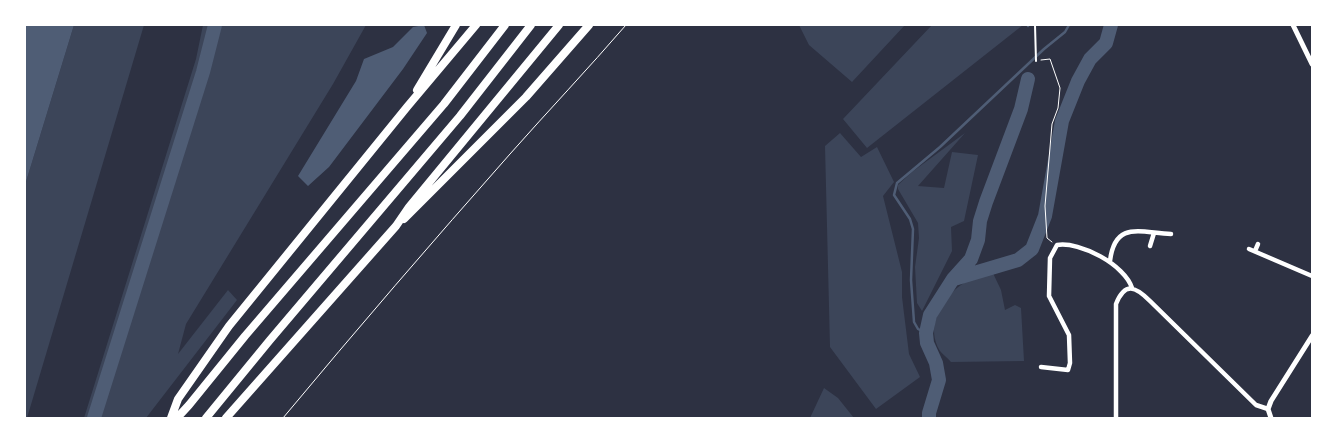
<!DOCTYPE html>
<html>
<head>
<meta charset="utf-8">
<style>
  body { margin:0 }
  #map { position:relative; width:1337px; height:443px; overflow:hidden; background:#2d3142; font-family:"Space Grotesk",sans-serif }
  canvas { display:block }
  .frame { position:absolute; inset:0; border:26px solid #fff; pointer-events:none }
</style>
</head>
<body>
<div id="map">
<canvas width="1337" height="443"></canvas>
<div class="frame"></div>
</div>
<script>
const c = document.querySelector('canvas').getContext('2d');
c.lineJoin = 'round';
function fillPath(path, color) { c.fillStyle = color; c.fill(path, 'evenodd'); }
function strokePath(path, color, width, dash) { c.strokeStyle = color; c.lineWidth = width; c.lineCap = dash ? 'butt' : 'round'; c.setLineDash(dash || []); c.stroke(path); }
fillPath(new Path2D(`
  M 74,25 L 144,25 L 27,418 L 25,418 L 25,185 Z
  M 203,25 L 366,25 L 333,84 L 186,324 L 178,354 L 228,290 L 237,300 L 146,418 L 84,418 L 196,59 Z
  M 799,25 L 905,25 L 852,82 L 809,45 Z
  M 932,25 L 1023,25 L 867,148 L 843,119 Z
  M 840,133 L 861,157 L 877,147 L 894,182 L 883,196 L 902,272 L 902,297 L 909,354 L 920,377 L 876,409 L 830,347 L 825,146 Z
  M 965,133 L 918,186 L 944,188 L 952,152 L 978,155 L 964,221 L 951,227 L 952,251 L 922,311 L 917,303 L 915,267 L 919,238 L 918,223 L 898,189 L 898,185 L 912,172 Z
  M 991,269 L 1001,290 L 1005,310 L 1015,305 L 1021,308 L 1024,361 L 951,362 C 948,358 943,355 940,351 C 926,328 939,304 957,288 C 966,280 980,275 991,269 Z
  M 824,388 L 838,398 L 854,418 L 810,418 Z`), '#3c4559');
fillPath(new Path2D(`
  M 25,25 L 74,25 L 25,185 Z
  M 424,25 L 427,33 L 403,69 L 329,167 L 308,186 L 298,176 L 356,81 L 364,59 L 393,47 L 413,27 Z`), '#4f5d75');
strokePath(new Path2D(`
  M 1028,25 L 1028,26
  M 926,333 L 918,329 L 914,322 L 911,280 L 913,229 L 910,219 L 894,195 L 897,183 L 940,147 L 1044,49 L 1065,32 L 1069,25`), '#4f5d75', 2.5);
strokePath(new Path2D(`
  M 954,279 L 1018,260 L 1032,249 L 1045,216 L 1062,121 L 1078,81 L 1090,59 L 1106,43 L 1111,25
  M 94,418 L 203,72 L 215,25
  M 929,418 L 929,413 L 939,380 L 936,363 L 927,343 L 926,333 L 930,315 L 953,279 L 971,259 L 978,240 L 980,221 L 986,202 L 1021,109 L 1028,79`), '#4f5d75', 14);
strokePath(new Path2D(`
  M 1041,60 L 1050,59 L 1060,88 L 1058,108 L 1052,124 L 1045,206 L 1047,238 L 1052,242
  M 283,418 C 357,329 433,241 510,154 C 548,111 588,69 626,25`), '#fff', 1);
strokePath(new Path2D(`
  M 1035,25 L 1036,61`), '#fff', 2);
strokePath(new Path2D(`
  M 1150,246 L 1154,233
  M 1249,249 L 1312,276
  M 1255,251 L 1258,244
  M 1110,261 C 1115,220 1141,233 1171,234
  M 1041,367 L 1068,370 L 1070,363 L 1069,335 L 1049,296 L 1050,258 L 1057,245 C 1080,241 1125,265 1132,288
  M 1116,418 L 1116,304 C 1125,282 1135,286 1150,301 L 1256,405 L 1268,409`), '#fff', 4.5);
strokePath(new Path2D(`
  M 1293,25 L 1312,64
  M 1271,418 L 1268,409 L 1271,401 L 1312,336`), '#fff', 5);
strokePath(new Path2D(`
  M 417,90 L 456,25
  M 404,219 L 526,97 L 589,25
  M 171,418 L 178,399 L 229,326 L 407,107 L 476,25
  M 177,418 L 189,405 L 245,336 L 444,104 L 505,25
  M 206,418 L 270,340 L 460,116 L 531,25
  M 226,418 L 396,226 L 409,207 L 559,25`), '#fff', 8);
</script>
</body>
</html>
